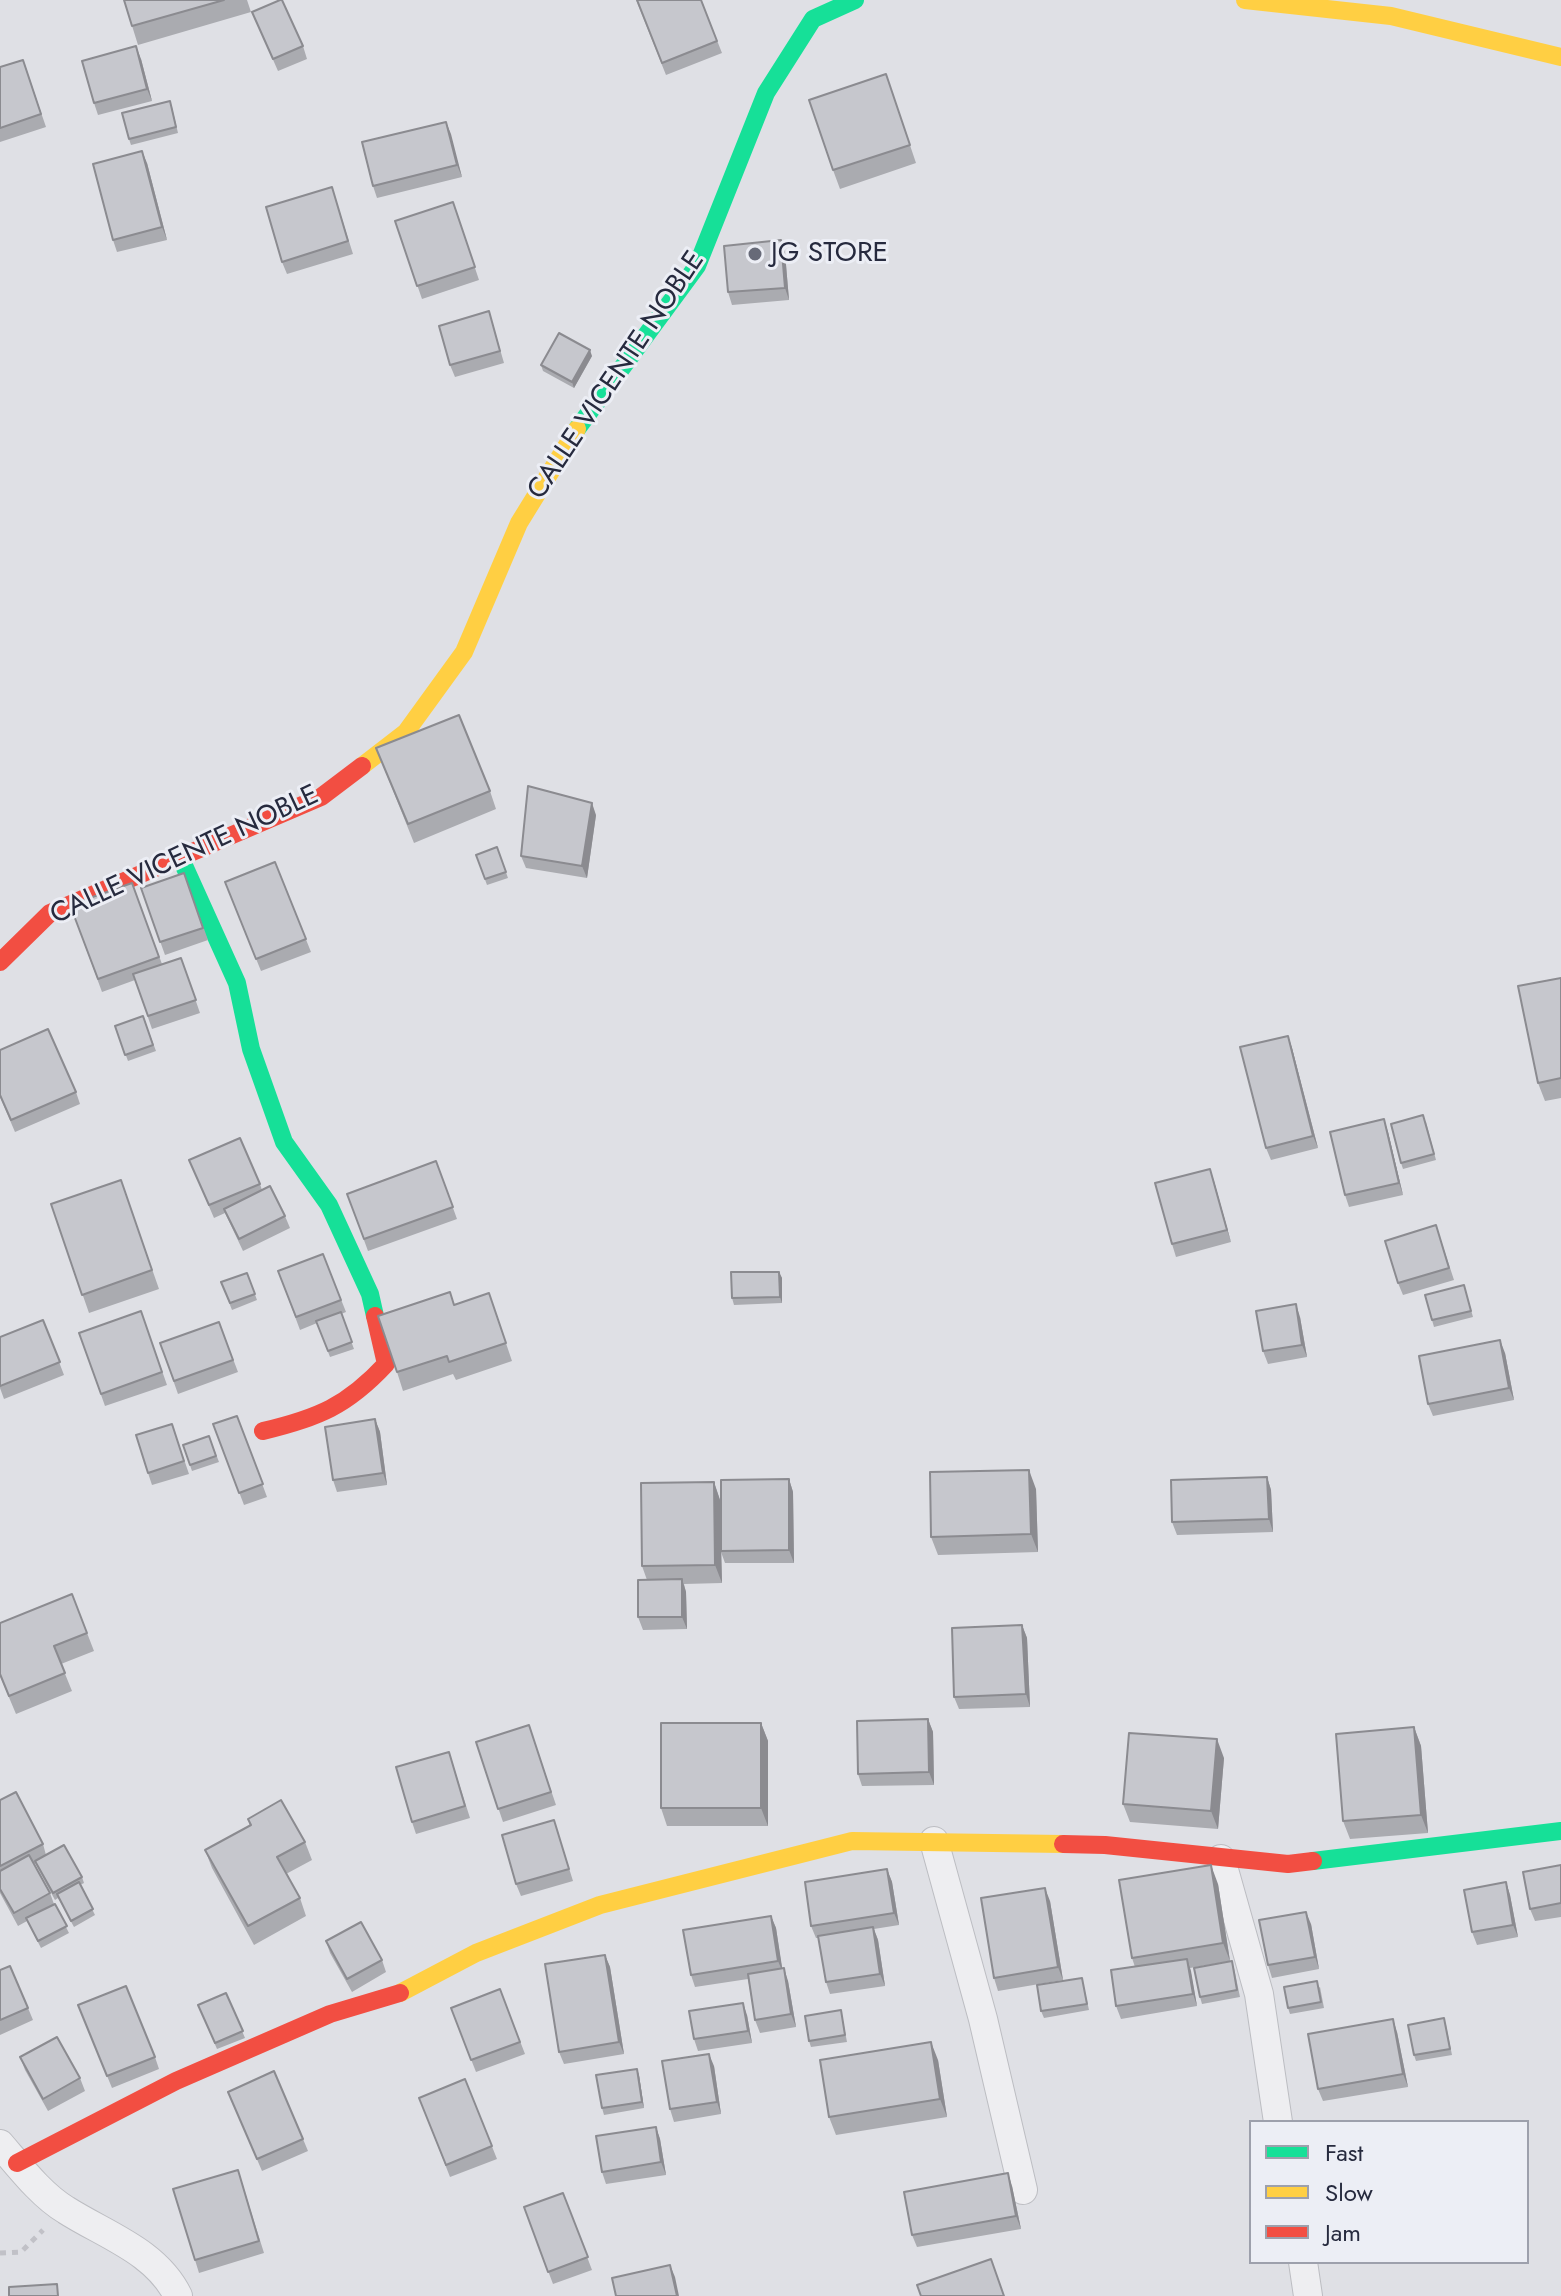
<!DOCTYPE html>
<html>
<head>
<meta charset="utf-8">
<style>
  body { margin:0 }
  #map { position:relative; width:1561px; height:2296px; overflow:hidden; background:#dfe0e5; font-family:Jost,sans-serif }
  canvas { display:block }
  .legend { position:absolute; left:1249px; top:2120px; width:280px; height:144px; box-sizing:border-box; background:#eceef5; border:2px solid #9da0ac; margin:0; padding:10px 14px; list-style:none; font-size:24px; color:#262a3e }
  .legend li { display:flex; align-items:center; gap:16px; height:40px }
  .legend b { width:40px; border:2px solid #9da0ac }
</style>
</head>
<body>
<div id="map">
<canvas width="1561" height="2296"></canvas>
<ul class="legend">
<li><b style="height:10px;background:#16e098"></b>Fast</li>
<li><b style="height:10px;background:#ffcf43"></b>Slow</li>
<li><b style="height:10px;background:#f24e42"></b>Jam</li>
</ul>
</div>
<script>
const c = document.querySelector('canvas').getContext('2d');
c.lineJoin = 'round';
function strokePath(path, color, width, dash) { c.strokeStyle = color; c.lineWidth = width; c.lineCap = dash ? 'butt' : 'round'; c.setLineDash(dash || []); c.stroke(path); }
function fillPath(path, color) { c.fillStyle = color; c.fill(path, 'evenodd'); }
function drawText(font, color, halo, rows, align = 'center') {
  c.font = font + ' Jost,sans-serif'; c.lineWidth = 6; c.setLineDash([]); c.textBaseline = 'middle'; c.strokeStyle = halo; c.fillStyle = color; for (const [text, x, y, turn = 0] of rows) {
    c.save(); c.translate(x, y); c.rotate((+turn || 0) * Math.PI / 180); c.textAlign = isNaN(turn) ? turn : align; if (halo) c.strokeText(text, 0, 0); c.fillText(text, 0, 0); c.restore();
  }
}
const street = new Path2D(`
  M 934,1841 L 983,2019 L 1023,2190
  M 1221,1859 L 1259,1994 L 1278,2122
  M 0,2144 C 19,2166 41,2195 66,2210 C 105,2235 156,2251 178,2296
  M 1303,2262 L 1308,2296`);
strokePath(street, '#bcbdc2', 30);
strokePath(new Path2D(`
  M 0,2253 L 21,2252 L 43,2230`), '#c1c1c7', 5, [6, 6]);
strokePath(street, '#eeeef1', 28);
strokePath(new Path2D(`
  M 577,429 L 697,266 L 766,93 L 813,19 L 855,0
  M 181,859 L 237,983 L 251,1049 L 284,1142 L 329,1205 L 370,1294 L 375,1316
  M 1313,1861 L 1561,1831`), '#16e098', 18);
strokePath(new Path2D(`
  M 1245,0 L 1391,16 L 1561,57
  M 362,766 L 406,732 L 464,652 L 519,523 L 577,429
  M 400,1993 L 476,1953 L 600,1905 L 852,1841 L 1063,1844`), '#ffcf43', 18);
strokePath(new Path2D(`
  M 0,962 L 50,913 L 321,797 L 362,766
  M 263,1431 C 318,1418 347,1406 386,1364 L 375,1316
  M 1063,1844 L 1105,1845 L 1288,1864 L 1313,1861
  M 17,2163 L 176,2081 L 330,2014 L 400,1993`), '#f24e42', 18);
fillPath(new Path2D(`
  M 124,0 L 247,0 L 251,12 L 138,45 Z
  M 636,0 L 701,0 L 722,53 L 666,75 Z
  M 252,12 L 303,46 L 307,59 L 278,71 Z
  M 141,59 L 152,101 L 98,115 L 94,103 Z
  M 23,60 L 46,127 L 0,142 L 0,67 Z
  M 886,74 L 916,163 L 840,189 L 833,170 Z
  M 172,107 L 178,133 L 131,145 L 129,139 Z
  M 446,122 L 462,177 L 377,198 L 373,186 Z
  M 147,163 L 167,240 L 117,252 L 113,240 Z
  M 332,187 L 353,254 L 287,274 L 282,262 Z
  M 453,202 L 479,280 L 422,299 L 395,221 Z
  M 781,240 L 785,253 L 789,300 L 732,305 L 728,292 Z
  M 489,311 L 504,363 L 455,377 L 450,365 Z
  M 592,356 L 574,388 L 543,371 L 541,365 Z
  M 376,748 L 490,791 L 496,809 L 414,843 Z
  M 596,815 L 587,878 L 526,868 L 521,856 Z
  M 497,847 L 508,878 L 487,885 L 476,855 Z
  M 275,862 L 311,952 L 261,971 L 225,882 Z
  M 184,873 L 208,940 L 165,955 L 141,888 Z
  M 132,883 L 162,964 L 181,958 L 200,1013 L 152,1029 L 135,980 L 102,992 L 70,905 Z
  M 1561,978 L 1561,1098 L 1545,1101 L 1538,1083 Z
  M 143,1016 L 156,1051 L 128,1061 L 115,1026 Z
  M 1288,1036 L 1292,1048 L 1318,1148 L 1271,1160 L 1266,1148 Z
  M 0,1050 L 76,1092 L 80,1104 L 15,1132 L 0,1097 Z
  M 1426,1122 L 1436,1160 L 1403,1169 L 1401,1163 Z
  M 1388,1132 L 1403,1195 L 1349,1207 L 1345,1195 Z
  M 189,1160 L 260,1184 L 262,1190 L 285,1216 L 290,1228 L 243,1251 L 225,1213 L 214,1218 Z
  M 436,1161 L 457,1219 L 368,1251 L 347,1194 Z
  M 1210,1169 L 1231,1242 L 1176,1257 L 1172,1244 Z
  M 121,1180 L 159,1289 L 89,1313 L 51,1204 Z
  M 1436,1225 L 1454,1280 L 1403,1295 L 1398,1283 Z
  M 323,1254 L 346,1312 L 341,1314 L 354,1349 L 330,1357 L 317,1323 L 300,1330 L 278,1271 Z
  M 779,1272 L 782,1278 L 782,1303 L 734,1305 L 732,1298 Z
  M 247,1273 L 257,1300 L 232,1310 L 221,1282 Z
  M 1464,1285 L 1473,1317 L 1434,1327 L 1432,1320 Z
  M 489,1293 L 512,1361 L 456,1380 L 453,1374 L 403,1391 L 397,1372 L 454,1305 Z
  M 141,1311 L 167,1385 L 105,1406 L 79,1333 Z
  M 1300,1317 L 1307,1357 L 1268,1364 L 1263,1351 Z
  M 43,1320 L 64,1375 L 4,1399 L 0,1388 L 0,1337 Z
  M 219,1322 L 238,1372 L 178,1394 L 160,1343 Z
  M 1505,1353 L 1514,1400 L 1433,1416 L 1428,1404 Z
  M 237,1416 L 267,1497 L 244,1505 L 213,1424 Z
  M 375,1419 L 380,1432 L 387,1485 L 337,1492 L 333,1480 Z
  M 172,1424 L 189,1474 L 152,1485 L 148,1473 Z
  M 209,1436 L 219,1462 L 192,1471 L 183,1445 Z
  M 1267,1477 L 1271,1490 L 1273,1532 L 1177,1535 L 1172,1522 Z
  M 789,1479 L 793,1492 L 794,1563 L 725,1563 L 721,1552 L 722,1583 L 684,1584 L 686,1592 L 687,1629 L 643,1630 L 638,1617 L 647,1580 L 642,1566 L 714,1482 L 720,1500 Z
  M 1036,1489 L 1038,1552 L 938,1555 L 931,1537 Z
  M 72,1594 L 94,1651 L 61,1664 L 72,1691 L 16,1714 L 0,1676 L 0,1623 Z
  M 1022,1625 L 1027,1638 L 1030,1707 L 959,1709 L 954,1697 Z
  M 928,1719 L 933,1732 L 934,1785 L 862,1786 L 858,1774 Z
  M 761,1723 L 768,1741 L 768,1826 L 667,1826 L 661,1808 Z
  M 529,1725 L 556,1805 L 503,1822 L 476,1742 Z
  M 1414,1727 L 1421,1746 L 1428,1833 L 1350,1839 L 1343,1821 Z
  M 449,1752 L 470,1818 L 416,1834 L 412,1822 Z
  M 1224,1758 L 1218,1829 L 1130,1822 L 1123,1804 Z
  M 0,1800 L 43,1844 L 46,1855 L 82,1877 L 84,1883 L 80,1885 L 95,1915 L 74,1927 L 58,1898 L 55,1900 L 35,1863 L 34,1864 L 50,1893 L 54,1904 L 69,1933 L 41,1948 L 27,1921 L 18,1926 L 0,1893 Z
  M 248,1819 L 305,1842 L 312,1860 L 286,1874 L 300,1898 L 306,1916 L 254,1945 L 212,1868 L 205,1850 L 250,1826 Z
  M 554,1820 L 573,1881 L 521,1896 L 516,1884 Z
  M 1561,1865 L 1561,1917 L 1535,1921 L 1530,1909 Z
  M 887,1869 L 892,1882 L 899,1925 L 874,1929 L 878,1940 L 885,1986 L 830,1994 L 826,1982 L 819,1938 L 816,1938 L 811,1926 Z
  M 1506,1882 L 1510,1895 L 1518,1937 L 1477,1945 L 1472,1932 Z
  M 1218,1884 L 1230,1961 L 1190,1968 L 1197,2006 L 1121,2019 L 1116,2006 L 1135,1967 L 1132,1958 Z
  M 1050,1901 L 1063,1980 L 998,1991 L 994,1978 Z
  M 771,1916 L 776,1928 L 782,1969 L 788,1981 L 796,2027 L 760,2033 L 755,2020 L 748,1979 L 695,1987 L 691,1975 Z
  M 1311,1924 L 1319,1969 L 1272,1978 L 1268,1965 Z
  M 326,1941 L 382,1960 L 386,1972 L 352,1992 L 330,1953 Z
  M 605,1955 L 610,1967 L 624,2054 L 564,2064 L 559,2052 Z
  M 1234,1968 L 1240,1997 L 1202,2004 L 1200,1997 Z
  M 0,1970 L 28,2008 L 33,2020 L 0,2035 Z
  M 1082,1978 L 1089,2010 L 1044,2018 L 1041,2011 Z
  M 1320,1987 L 1324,2008 L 1290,2014 L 1288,2008 Z
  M 500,1989 L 525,2054 L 476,2072 L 451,2008 Z
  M 226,1993 L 245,2038 L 217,2049 L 198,2005 Z
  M 78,2005 L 155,2057 L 159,2069 L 112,2088 Z
  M 841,2010 L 847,2042 L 811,2047 L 809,2041 Z
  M 747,2015 L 752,2043 L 698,2051 L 694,2039 Z
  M 1446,2025 L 1452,2055 L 1416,2061 L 1414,2055 Z
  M 1397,2032 L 1408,2087 L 1323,2101 L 1318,2089 Z
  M 20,2057 L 80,2078 L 85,2091 L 48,2111 L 25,2070 Z
  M 938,2060 L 947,2117 L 836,2135 L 829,2117 Z
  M 714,2066 L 721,2114 L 674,2122 L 670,2109 Z
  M 637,2069 L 639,2075 L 644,2108 L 604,2115 L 602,2108 Z
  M 465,2079 L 497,2159 L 450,2177 L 419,2098 Z
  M 228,2092 L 303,2139 L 308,2151 L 262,2171 Z
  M 656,2127 L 660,2139 L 666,2175 L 606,2184 L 602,2172 Z
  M 238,2170 L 264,2253 L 199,2273 L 195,2260 Z
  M 1012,2186 L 1021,2229 L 917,2247 L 912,2235 Z
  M 563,2193 L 592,2270 L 553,2284 L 524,2207 Z`), '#aaabb0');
fillPath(new Path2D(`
  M 136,46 L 141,59 L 152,101 L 147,89 Z
  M 446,122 L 451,134 L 462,177 L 457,165 Z
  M 142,151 L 147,163 L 167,240 L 162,227 Z
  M 781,240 L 785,253 L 789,300 L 785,288 Z
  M 590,350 L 592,356 L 574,388 L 572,382 Z
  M 592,803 L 596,815 L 587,878 L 582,866 Z
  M 1288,1036 L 1292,1048 L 1318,1148 L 1313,1136 Z
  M 1384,1119 L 1388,1132 L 1403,1195 L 1399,1183 Z
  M 1210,1169 L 1214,1181 L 1231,1242 L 1227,1230 Z
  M 779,1272 L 782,1278 L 782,1303 L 780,1297 Z
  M 1296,1304 L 1300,1317 L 1307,1357 L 1302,1345 Z
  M 1500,1340 L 1505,1353 L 1514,1400 L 1509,1388 Z
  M 375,1419 L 380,1432 L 387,1485 L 383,1473 Z
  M 1029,1470 L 1036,1489 L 1038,1552 L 1031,1534 Z
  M 1267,1477 L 1271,1490 L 1273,1532 L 1269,1519 Z
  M 789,1479 L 793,1492 L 794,1563 L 789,1550 Z
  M 714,1482 L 720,1500 L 722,1583 L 715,1565 Z
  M 682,1579 L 686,1592 L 687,1629 L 682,1617 Z
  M 1022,1625 L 1027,1638 L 1030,1707 L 1026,1694 Z
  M 928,1719 L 933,1732 L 934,1785 L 929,1772 Z
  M 761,1723 L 768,1741 L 768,1826 L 761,1808 Z
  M 1414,1727 L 1421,1746 L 1428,1833 L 1421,1815 Z
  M 1217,1739 L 1224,1758 L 1218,1829 L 1211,1811 Z
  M 1211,1865 L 1218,1884 L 1230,1961 L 1223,1943 Z
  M 887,1869 L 892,1882 L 899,1925 L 894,1913 Z
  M 1506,1882 L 1510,1895 L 1518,1937 L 1513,1925 Z
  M 1045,1888 L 1050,1901 L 1063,1980 L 1058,1967 Z
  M 1306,1912 L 1311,1924 L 1319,1969 L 1315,1957 Z
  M 771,1916 L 776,1928 L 783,1973 L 778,1961 Z
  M 873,1927 L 878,1940 L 885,1986 L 880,1974 Z
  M 605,1955 L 610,1967 L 624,2054 L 619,2042 Z
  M 1187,1959 L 1191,1971 L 1197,2006 L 1193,1994 Z
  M 784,1968 L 788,1981 L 796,2027 L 791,2014 Z
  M 743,2003 L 747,2015 L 752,2043 L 748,2031 Z
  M 1393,2019 L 1397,2032 L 1408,2087 L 1403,2074 Z
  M 931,2042 L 938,2060 L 947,2117 L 940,2099 Z
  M 709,2054 L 714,2066 L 721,2114 L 717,2102 Z
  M 637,2069 L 639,2075 L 644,2108 L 642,2102 Z
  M 656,2127 L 660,2139 L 666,2175 L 661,2162 Z
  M 1008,2173 L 1012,2186 L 1021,2229 L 1016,2216 Z
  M 670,2265 L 675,2277 L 679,2296 L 677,2296 Z`), '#8b8b90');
const building = new Path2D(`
  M 124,0 L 224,0 L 132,26 Z
  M 280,0 L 282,0 L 303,46 L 273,59 L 252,12 Z
  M 637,0 L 701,0 L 717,41 L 662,63 Z
  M 136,46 L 147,89 L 94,103 L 82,61 Z
  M 23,60 L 41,114 L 0,128 L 0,67 Z
  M 886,74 L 910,145 L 833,170 L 809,100 Z
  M 170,101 L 176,127 L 129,139 L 122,113 Z
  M 446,122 L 457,165 L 373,186 L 362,142 Z
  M 142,151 L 162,227 L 113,240 L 93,164 Z
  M 332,187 L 348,241 L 282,262 L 266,207 Z
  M 453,202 L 475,267 L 417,286 L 395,221 Z
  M 781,240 L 785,288 L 728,292 L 724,246 Z
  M 489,311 L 500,351 L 450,365 L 439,326 Z
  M 559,333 L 590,350 L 572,382 L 541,365 Z
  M 459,715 L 490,791 L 408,824 L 376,748 Z
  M 528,786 L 592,803 L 582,866 L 521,856 Z
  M 497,847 L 506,872 L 485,879 L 476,855 Z
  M 275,862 L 306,939 L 256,959 L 225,882 Z
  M 184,873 L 203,928 L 160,942 L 141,888 Z
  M 132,883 L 159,957 L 98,979 L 70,905 Z
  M 181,958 L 196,1000 L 148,1016 L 133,974 Z
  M 1561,978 L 1561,1078 L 1538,1083 L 1518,986 Z
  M 143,1016 L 153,1045 L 125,1055 L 115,1026 Z
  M 48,1029 L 76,1092 L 11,1120 L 0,1095 L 0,1050 Z
  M 1288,1036 L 1313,1136 L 1266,1148 L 1240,1047 Z
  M 1423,1115 L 1434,1154 L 1401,1163 L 1391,1124 Z
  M 1384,1119 L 1399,1183 L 1345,1195 L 1330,1132 Z
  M 240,1138 L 260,1184 L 209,1205 L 189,1160 Z
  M 436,1161 L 453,1207 L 364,1239 L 347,1194 Z
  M 1210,1169 L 1227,1230 L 1172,1244 L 1155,1183 Z
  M 121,1180 L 152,1270 L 82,1295 L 51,1204 Z
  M 270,1186 L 285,1216 L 239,1239 L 224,1209 Z
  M 1436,1225 L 1449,1268 L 1398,1283 L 1385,1241 Z
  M 323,1254 L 341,1300 L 296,1317 L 278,1271 Z
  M 731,1272 L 779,1272 L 780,1297 L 732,1298 Z
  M 247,1273 L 255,1294 L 230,1303 L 221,1282 Z
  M 1464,1285 L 1471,1311 L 1432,1320 L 1425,1295 Z
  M 450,1292 L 454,1305 L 489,1293 L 506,1343 L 449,1362 L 447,1356 L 397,1372 L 378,1316 Z
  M 1296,1304 L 1302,1345 L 1263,1351 L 1256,1311 Z
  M 141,1311 L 162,1372 L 101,1394 L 79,1333 Z
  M 341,1312 L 352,1342 L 328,1351 L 316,1321 Z
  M 43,1320 L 60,1362 L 0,1386 L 0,1337 Z
  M 219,1322 L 233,1360 L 174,1381 L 160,1343 Z
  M 1500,1340 L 1509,1388 L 1428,1404 L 1419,1356 Z
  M 237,1416 L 263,1484 L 239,1493 L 213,1424 Z
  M 375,1419 L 383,1473 L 333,1480 L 325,1427 Z
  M 172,1424 L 184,1461 L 148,1473 L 136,1435 Z
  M 209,1436 L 216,1456 L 190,1465 L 183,1445 Z
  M 1029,1470 L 1031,1534 L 931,1537 L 930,1472 Z
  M 1267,1477 L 1269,1519 L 1172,1522 L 1171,1480 Z
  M 789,1479 L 789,1550 L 721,1551 L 721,1480 Z
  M 714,1482 L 715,1565 L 642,1566 L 641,1483 Z
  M 682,1579 L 682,1617 L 638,1617 L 638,1580 Z
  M 72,1594 L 87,1633 L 54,1646 L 65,1673 L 9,1696 L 0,1674 L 0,1623 Z
  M 1022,1625 L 1026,1694 L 954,1697 L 952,1628 Z
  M 928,1719 L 929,1772 L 858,1774 L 857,1721 Z
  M 661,1723 L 761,1723 L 761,1808 L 661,1808 Z
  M 529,1725 L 551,1792 L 498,1809 L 476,1742 Z
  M 1414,1727 L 1421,1815 L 1343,1821 L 1336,1734 Z
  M 1129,1733 L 1217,1739 L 1211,1811 L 1123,1804 Z
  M 449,1752 L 465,1806 L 412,1822 L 396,1767 Z
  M 16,1792 L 43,1844 L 0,1866 L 0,1800 Z
  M 281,1800 L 305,1842 L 277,1857 L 300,1898 L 248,1926 L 205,1850 L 251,1825 L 248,1819 Z
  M 554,1820 L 569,1869 L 516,1884 L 502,1835 Z
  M 64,1845 L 82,1877 L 53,1893 L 35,1861 Z
  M 29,1855 L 50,1893 L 14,1913 L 0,1889 L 0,1871 Z
  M 1211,1865 L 1223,1943 L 1132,1958 L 1119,1880 Z
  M 1561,1865 L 1561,1903 L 1530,1909 L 1523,1872 Z
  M 887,1869 L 894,1913 L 811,1926 L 805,1882 Z
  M 79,1882 L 93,1909 L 71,1921 L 57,1894 Z
  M 1506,1882 L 1513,1925 L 1472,1932 L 1464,1890 Z
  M 1045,1888 L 1058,1967 L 994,1978 L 981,1898 Z
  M 55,1904 L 67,1926 L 38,1941 L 26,1918 Z
  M 1306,1912 L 1315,1957 L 1268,1965 L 1259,1920 Z
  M 771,1916 L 778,1961 L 691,1975 L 683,1930 Z
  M 361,1922 L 382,1960 L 347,1979 L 326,1941 Z
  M 873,1927 L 880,1974 L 826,1982 L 818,1936 Z
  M 605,1955 L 619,2042 L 559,2052 L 545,1964 Z
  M 1187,1959 L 1193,1994 L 1116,2006 L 1111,1970 Z
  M 1232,1961 L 1237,1990 L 1200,1997 L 1194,1968 Z
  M 10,1966 L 28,2008 L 0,2020 L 0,1970 Z
  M 784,1968 L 791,2014 L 755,2020 L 748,1974 Z
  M 1082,1978 L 1087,2004 L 1041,2011 L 1037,1985 Z
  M 1317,1981 L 1321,2002 L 1288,2008 L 1284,1987 Z
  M 126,1986 L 155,2057 L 107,2076 L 78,2005 Z
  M 500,1989 L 520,2042 L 471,2060 L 451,2008 Z
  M 226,1993 L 243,2031 L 215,2043 L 198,2005 Z
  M 743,2003 L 748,2031 L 694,2039 L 689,2011 Z
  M 841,2010 L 845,2035 L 809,2041 L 805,2016 Z
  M 1444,2018 L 1450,2049 L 1414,2055 L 1408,2025 Z
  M 1393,2019 L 1403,2074 L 1318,2089 L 1308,2034 Z
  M 57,2037 L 80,2078 L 43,2099 L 20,2057 Z
  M 931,2042 L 940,2099 L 829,2117 L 820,2060 Z
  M 709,2054 L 717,2102 L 670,2109 L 662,2061 Z
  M 637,2069 L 642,2102 L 602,2108 L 596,2075 Z
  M 274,2071 L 303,2139 L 257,2159 L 228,2092 Z
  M 465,2079 L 492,2146 L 446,2165 L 419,2098 Z
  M 656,2127 L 661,2162 L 602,2172 L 596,2136 Z
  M 238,2170 L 259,2241 L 195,2260 L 173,2189 Z
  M 1008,2173 L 1016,2216 L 912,2235 L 904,2192 Z
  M 563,2193 L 588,2257 L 548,2272 L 524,2207 Z
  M 991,2259 L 1004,2296 L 921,2296 L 917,2285 Z
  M 670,2265 L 677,2296 L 616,2296 L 612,2278 Z
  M 57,2284 L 58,2296 L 9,2296 L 9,2287 Z`);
fillPath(building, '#c6c7cd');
strokePath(building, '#8b8b90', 2);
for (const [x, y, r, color] of [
  [755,254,8,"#676a78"]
]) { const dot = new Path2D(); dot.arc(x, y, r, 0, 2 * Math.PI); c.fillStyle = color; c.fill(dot); strokePath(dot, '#eceef5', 3); }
drawText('28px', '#262a3e', '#eceef5', [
  ["JG STORE",771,254]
], 'left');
drawText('28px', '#262a3e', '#eceef5', [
  ["CALLE VICENTE NOBLE",617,376,-56],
  ["CALLE VICENTE NOBLE",185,856,-25]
]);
</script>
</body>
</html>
